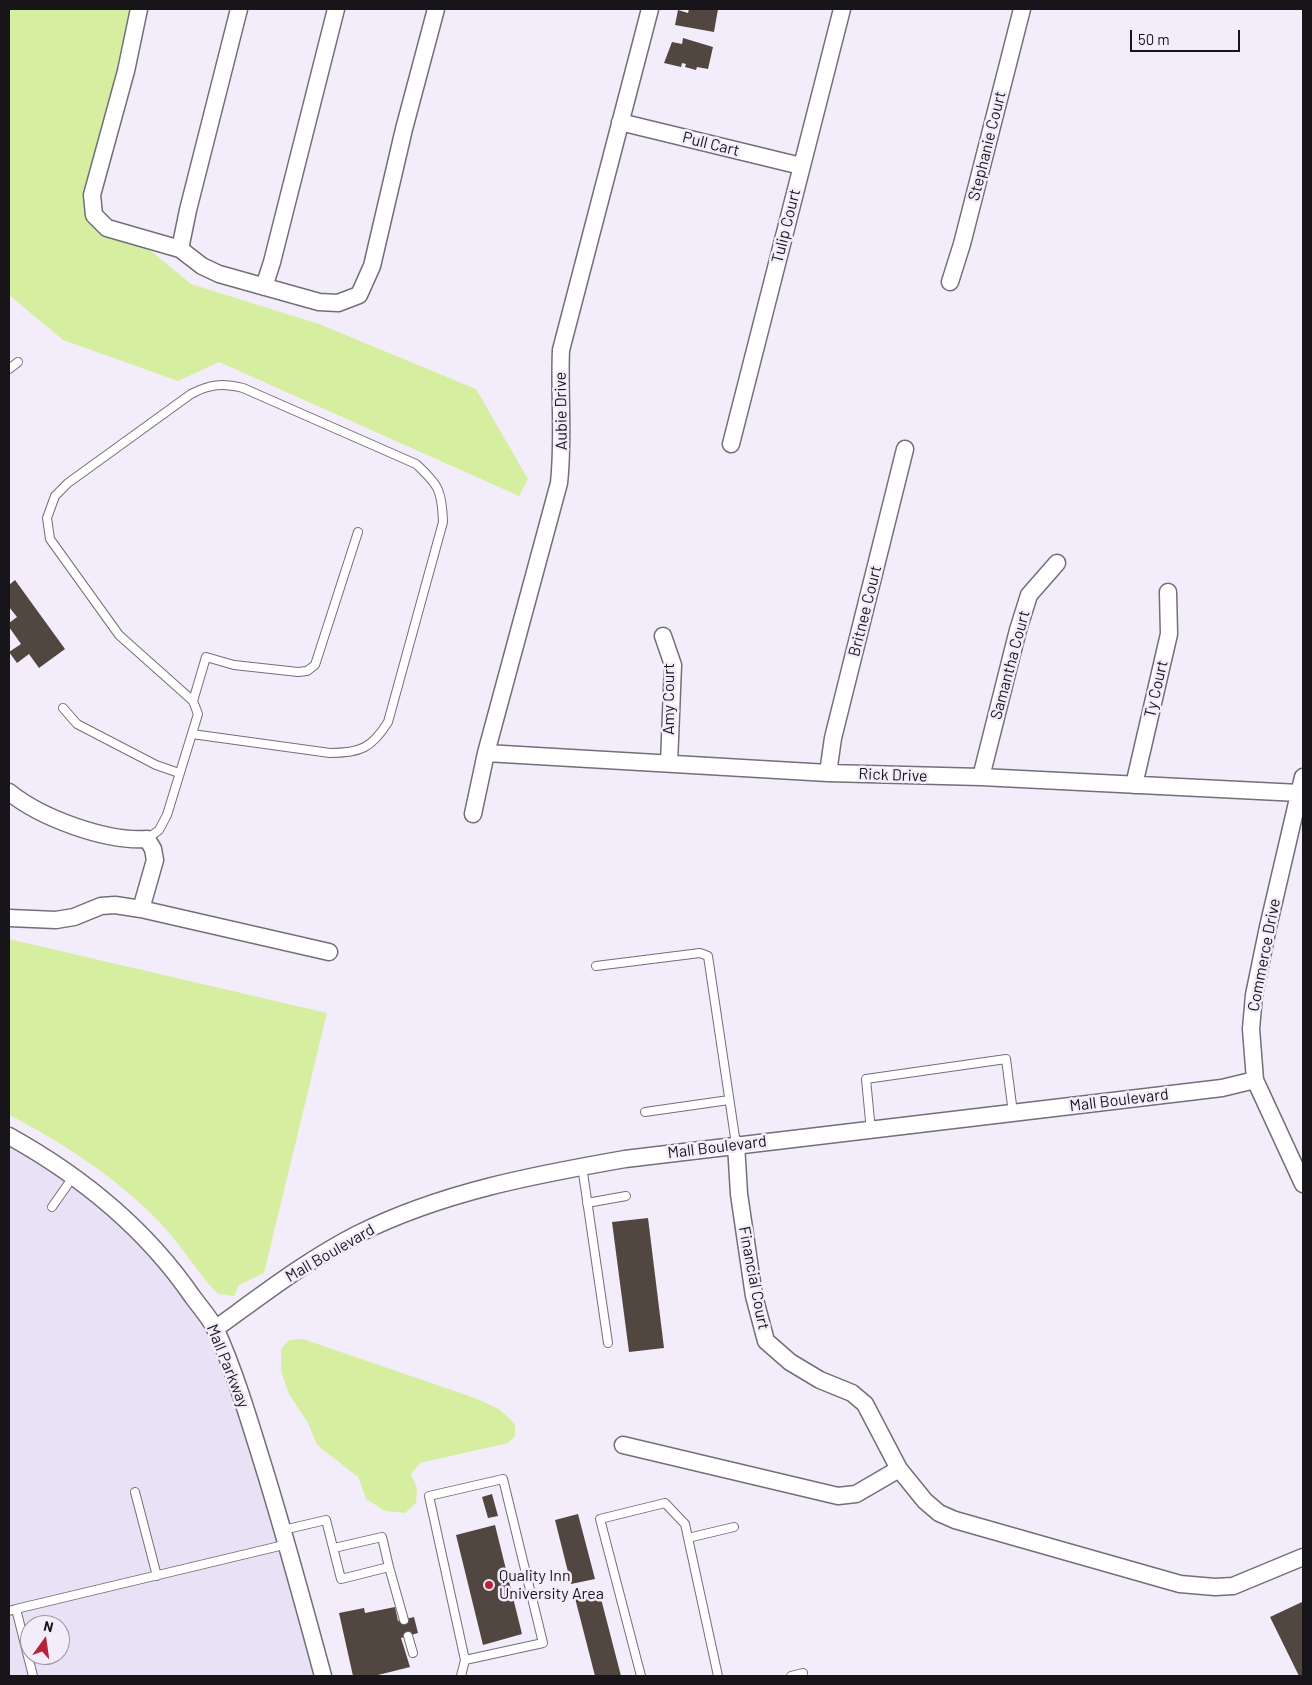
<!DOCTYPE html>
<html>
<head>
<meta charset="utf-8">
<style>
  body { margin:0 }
  #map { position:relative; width:1312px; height:1685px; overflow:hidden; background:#f3edfb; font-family:Barlow,sans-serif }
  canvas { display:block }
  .frame { position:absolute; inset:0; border:10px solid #17151a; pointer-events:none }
  .north { position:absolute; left:20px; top:1615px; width:50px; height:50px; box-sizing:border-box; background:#f3edfb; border:1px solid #9b97a1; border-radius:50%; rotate:14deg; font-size:14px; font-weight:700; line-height:20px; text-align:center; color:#17151a }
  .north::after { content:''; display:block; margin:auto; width:18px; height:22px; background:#b62436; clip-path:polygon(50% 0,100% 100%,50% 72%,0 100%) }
  .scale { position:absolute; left:1130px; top:30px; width:110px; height:22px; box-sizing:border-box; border:2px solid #17151a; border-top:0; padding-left:6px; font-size:15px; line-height:18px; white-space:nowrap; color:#17151a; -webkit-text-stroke:4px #f3edfb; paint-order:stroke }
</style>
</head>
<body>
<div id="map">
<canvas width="1312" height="1685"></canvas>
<div class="frame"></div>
<div class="north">N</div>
<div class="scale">50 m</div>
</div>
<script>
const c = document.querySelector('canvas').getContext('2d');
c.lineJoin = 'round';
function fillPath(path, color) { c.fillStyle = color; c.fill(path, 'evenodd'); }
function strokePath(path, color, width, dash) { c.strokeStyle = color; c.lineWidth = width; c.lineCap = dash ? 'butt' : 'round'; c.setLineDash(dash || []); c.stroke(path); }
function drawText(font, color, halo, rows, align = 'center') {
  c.font = font + ' Barlow,sans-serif'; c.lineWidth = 5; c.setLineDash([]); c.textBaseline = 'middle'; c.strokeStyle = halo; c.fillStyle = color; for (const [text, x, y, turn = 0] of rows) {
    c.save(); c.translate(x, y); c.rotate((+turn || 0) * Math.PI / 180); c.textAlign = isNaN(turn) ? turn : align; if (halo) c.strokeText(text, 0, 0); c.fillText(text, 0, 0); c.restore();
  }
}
fillPath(new Path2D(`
  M 9,1136 L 94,1192 L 215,1329 L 323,1676 L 9,1676 ZM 30,1625 L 60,1625 L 60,1655 L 30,1655 Z`), '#e9e1f5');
fillPath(new Path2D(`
  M 9,9 L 130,9 L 110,98 L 84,199 L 86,220 L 152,252 L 191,284 L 319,324 L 476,389 L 528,479 L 519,496 L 219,362 L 178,381 L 63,340 L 9,295 Z
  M 9,939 L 327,1013 L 264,1273 L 239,1285 L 234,1296 L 218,1294 C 198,1274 183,1247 163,1226 C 120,1180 64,1143 9,1115 Z
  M 303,1339 L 475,1398 L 499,1409 L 515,1424 L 515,1436 L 508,1443 L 420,1463 L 411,1474 L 417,1488 L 416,1503 L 405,1513 L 385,1511 L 366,1499 L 358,1477 L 317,1445 L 308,1423 L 289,1394 L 281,1371 L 281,1349 L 289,1340 Z`), '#d6ee9f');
fillPath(new Path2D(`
  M 689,9 L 718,9 L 714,32 L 675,25 L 678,10 L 688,13 Z
  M 683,38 L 713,47 L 708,69 L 697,67 L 696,70 L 685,67 L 686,64 L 682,63 L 681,67 L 664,63 L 672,42 L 682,44 Z
  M 15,580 L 65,649 L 39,668 L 29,654 L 17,663 L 9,652 L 21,644 L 9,627 L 9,623 L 17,617 L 9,607 L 9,585 Z
  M 648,1218 L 664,1348 L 629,1352 L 612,1222 Z
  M 492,1494 L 498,1516 L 488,1518 L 482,1497 Z
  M 578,1514 L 595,1579 L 571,1584 L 555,1520 Z
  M 495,1525 L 522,1634 L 483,1645 L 456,1535 Z
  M 599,1591 L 621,1676 L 595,1676 L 575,1598 Z
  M 1302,1602 L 1303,1676 L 1299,1676 L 1270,1617 Z
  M 395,1607 L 398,1621 L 414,1617 L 418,1633 L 401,1638 L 410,1667 L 374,1676 L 353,1676 L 339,1613 L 364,1608 L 365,1613 Z`), '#524640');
const service = new Path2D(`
  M 9,369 L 18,362
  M 193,701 L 206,657 L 234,665 L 298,672 L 307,671 L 315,665 L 358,532
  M 63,708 L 77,724 L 156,765 L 179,773
  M 147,839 L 159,830 L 167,815 L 198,714 L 193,701 L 119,635 L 50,539 L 47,518 L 55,496 L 68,483 L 191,394 C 210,384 222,383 243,388 L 416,464 C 439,485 442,491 443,522 L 388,722 C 372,748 360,753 330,753 L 192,734
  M 596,966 L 700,953 L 708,956 L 736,1144
  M 645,1112 L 729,1100
  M 871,1131 L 866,1079 L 1006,1059 L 1013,1113
  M 582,1166 L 608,1343
  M 587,1203 L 626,1196
  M 52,1207 L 73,1177
  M 135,1492 L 157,1576
  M 283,1530 L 326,1520 L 341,1579 L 389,1567 L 382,1537 L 334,1548
  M 688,1538 L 734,1527
  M 389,1567 L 404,1620
  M 16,1609 L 288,1544
  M 9,1611 L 16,1609 L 33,1676
  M 408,1636 L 413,1653
  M 461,1676 L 465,1660 L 429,1496 L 503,1479 L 543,1643 L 465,1660
  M 641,1676 L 600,1519 L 665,1503 L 685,1524 L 718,1676
  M 791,1676 L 803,1673`);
const minor = new Path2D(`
  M 139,9 L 126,71 L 92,195 L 94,215 L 107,228 L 180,249 L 202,266 L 219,274 L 319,302 L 338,303 L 359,295 L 372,266 L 404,129 L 436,9
  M 620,122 L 801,166
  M 180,249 L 188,210 L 239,9
  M 950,282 L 962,244 L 1022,9
  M 264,287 L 272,262 L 336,9
  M 731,444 L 842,9
  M 663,636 L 673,665 L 669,763
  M 486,753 L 828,773 L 981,777 L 1299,793
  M 828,773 L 833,738 L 905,449
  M 981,777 L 1018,630 L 1029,595 L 1057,563
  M 1303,777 L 1268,927 L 1254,995 L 1251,1029 L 1255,1080 L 1303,1184
  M 1134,785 L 1169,634 L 1168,592
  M 9,792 C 41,818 106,842 147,839 L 153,849 L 155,860 L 141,909
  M 473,814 L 486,753 L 559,483 C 564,439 559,394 561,350 L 650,9
  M 9,918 L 56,920 L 74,917 L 101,906 L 115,905 L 141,909 L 329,952
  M 9,1136 C 81,1176 145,1228 192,1296 C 200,1307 210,1318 216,1330 C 234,1370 247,1413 260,1455 C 283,1528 303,1602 323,1676
  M 736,1144 L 739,1194 L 754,1296 L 766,1341 L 790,1362 L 820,1380 L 852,1393 L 865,1404 L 899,1469 L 925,1501 L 939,1513 L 955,1520 L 1180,1584 L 1215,1587 L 1233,1586 L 1303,1557
  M 215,1329 C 262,1295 307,1260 358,1234 C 442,1192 534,1175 625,1159 L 1222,1088 L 1255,1080
  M 623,1445 L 838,1496 L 856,1494 L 899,1469`);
strokePath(service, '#736e79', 10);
strokePath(minor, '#736e79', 19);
strokePath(service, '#fff', 8);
strokePath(minor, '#fff', 16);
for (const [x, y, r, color] of [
  [489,1585,5,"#b62436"]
]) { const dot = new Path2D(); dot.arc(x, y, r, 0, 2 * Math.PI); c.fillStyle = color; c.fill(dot); strokePath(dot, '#f3edfb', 2); }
drawText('16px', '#17151a', '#f3edfb', [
  ["Pull Cart",711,144,14],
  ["Stephanie Court",987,146,-76],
  ["Tulip Court",786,226,-76],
  ["Aubie Drive",561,411,-91],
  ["Britnee Court",865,611,-76],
  ["Samantha Court",1010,665,-75],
  ["Ty Court",1156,689,-77],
  ["Amy Court",669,699,-90],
  ["Rick Drive",893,775,2],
  ["Commerce Drive",1264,955,-79],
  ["Mall Boulevard",1119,1100,-7],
  ["Mall Boulevard",717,1147,-7],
  ["Mall Boulevard",330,1253,-30],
  ["Financial Court",754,1278,79],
  ["Mall Parkway",228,1366,68]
]);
drawText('16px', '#17151a', '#f3edfb', [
  ["Quality Inn",499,1576],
  ["University Area",499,1594]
], 'left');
</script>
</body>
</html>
